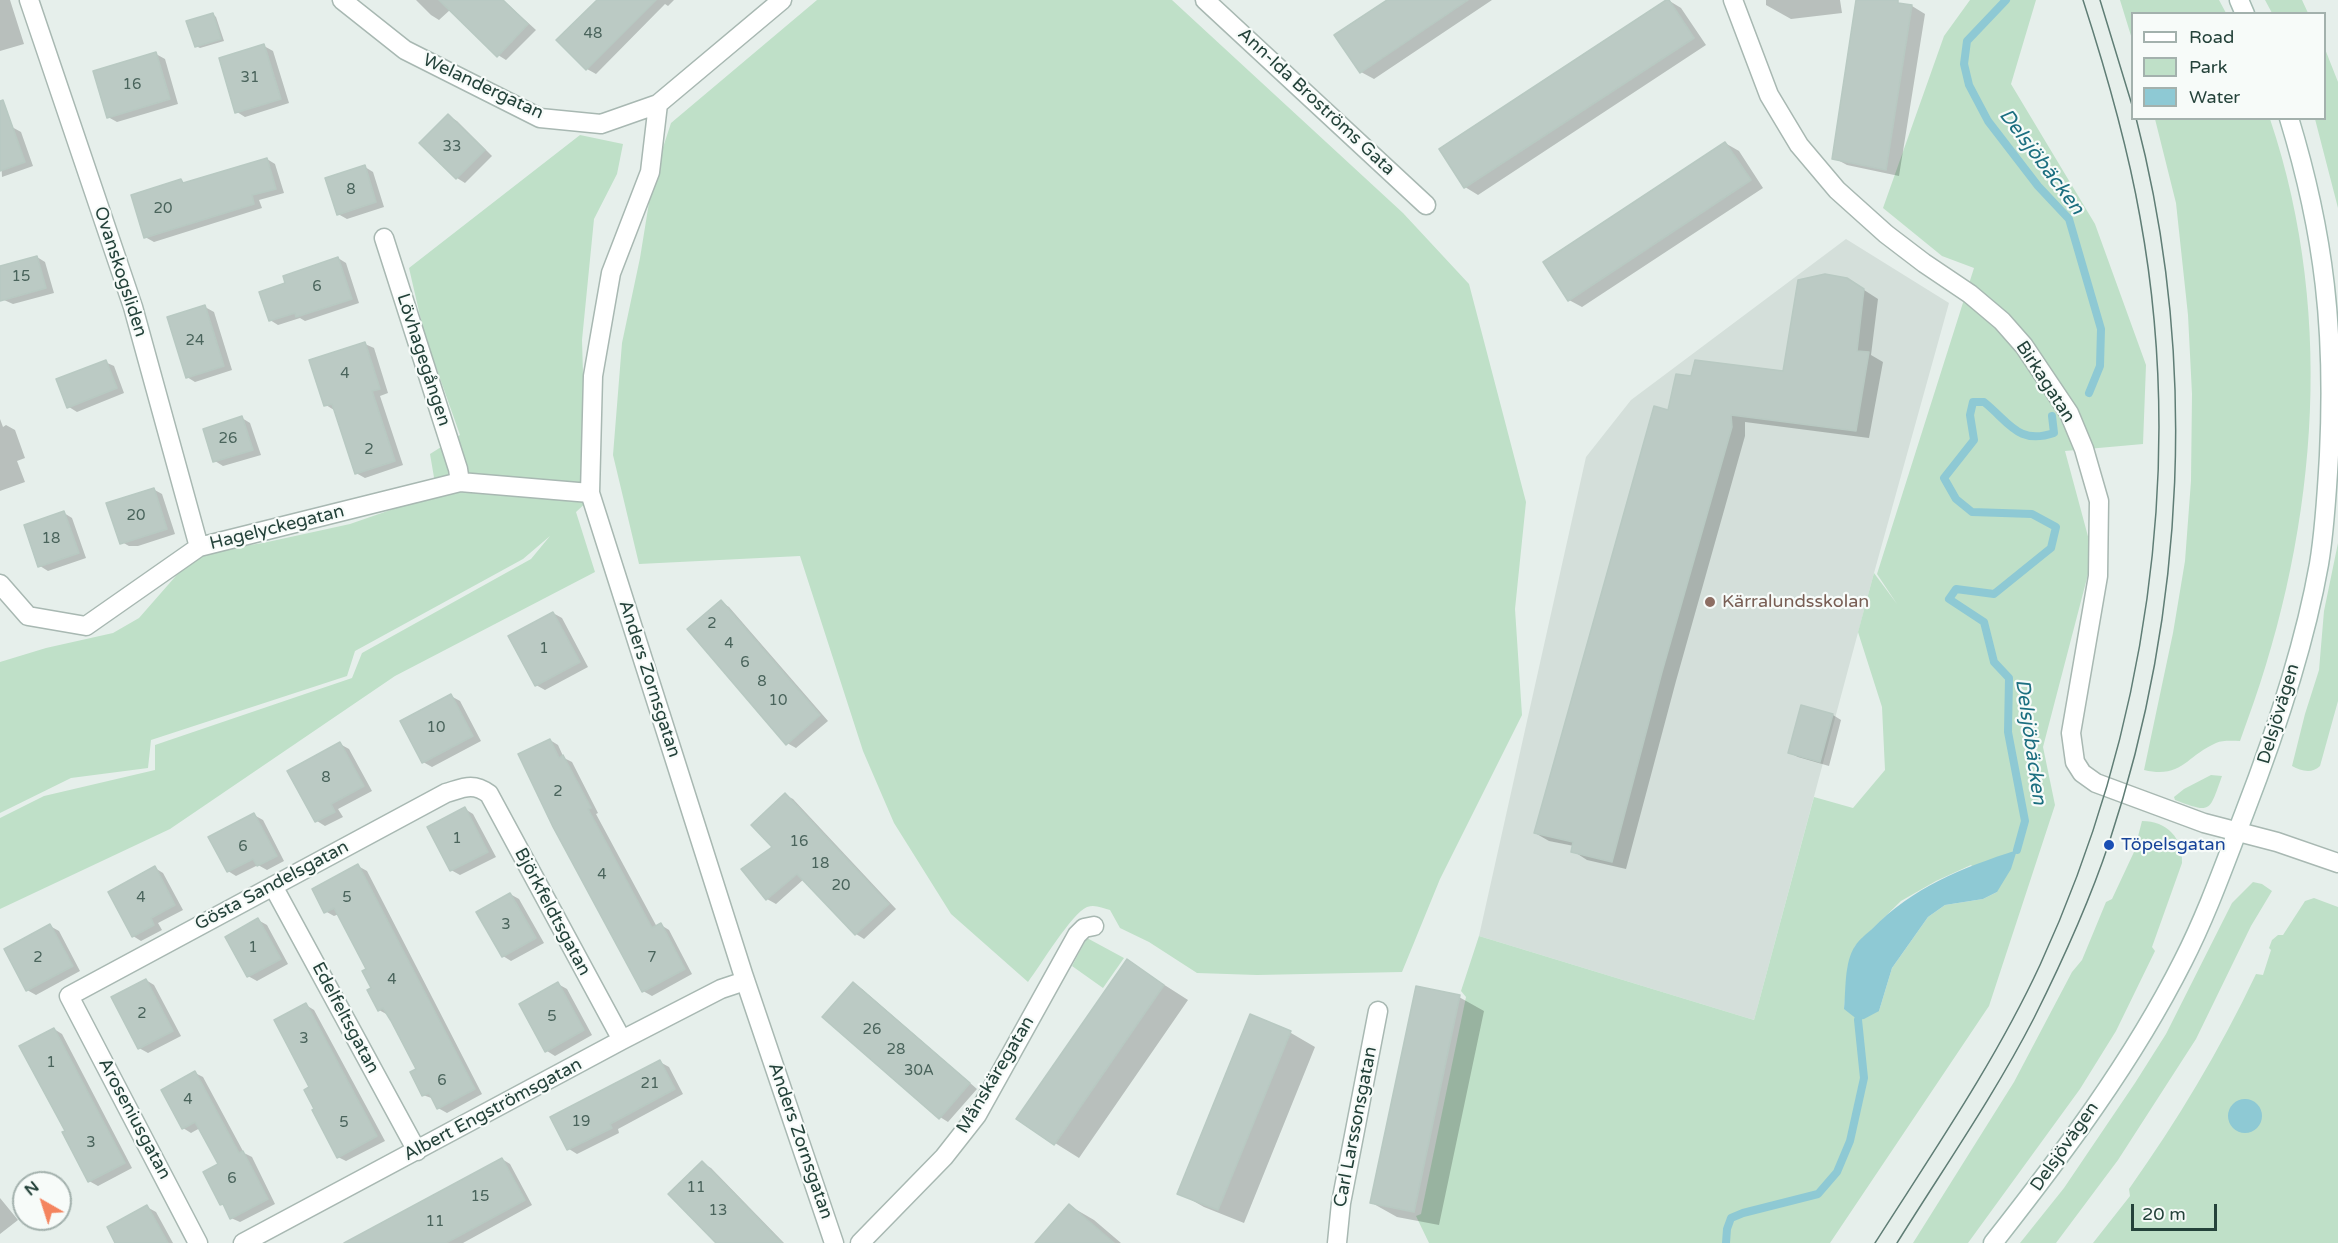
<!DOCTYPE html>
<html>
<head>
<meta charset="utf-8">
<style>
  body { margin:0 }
  #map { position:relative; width:2338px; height:1243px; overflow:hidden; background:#e6efeb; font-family:"Varela Round",sans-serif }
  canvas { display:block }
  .legend { position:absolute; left:2131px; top:12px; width:195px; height:108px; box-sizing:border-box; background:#f7fbf9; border:2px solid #a3b1ad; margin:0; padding:8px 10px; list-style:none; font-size:18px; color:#24423a }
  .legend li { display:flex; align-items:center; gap:12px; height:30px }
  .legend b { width:30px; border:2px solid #a3b1ad }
  .north { position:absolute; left:12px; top:1171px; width:60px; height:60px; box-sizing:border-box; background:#f7fbf9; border:2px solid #a3b1ad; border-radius:50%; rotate:321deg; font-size:16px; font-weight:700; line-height:24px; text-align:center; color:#24423a }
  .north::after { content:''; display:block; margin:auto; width:21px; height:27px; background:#f4845f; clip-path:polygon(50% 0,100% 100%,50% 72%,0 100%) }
  .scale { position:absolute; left:2131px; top:1204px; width:86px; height:27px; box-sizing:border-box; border:3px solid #24423a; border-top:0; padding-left:8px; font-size:18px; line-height:21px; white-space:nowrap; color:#24423a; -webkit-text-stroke:4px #f7fbf9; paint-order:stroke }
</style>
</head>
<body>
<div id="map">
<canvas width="2338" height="1243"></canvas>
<ul class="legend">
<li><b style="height:8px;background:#fff"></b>Road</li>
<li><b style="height:16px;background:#bfe0c8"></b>Park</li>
<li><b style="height:16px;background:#8ec9d4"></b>Water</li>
</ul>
<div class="north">N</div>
<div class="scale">20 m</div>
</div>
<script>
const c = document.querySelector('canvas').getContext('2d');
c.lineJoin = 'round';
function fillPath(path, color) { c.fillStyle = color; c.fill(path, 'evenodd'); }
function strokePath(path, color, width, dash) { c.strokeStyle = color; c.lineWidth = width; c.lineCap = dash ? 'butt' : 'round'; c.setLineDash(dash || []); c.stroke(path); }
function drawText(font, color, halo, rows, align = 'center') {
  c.font = font + ' "Varela Round",sans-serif'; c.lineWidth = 4.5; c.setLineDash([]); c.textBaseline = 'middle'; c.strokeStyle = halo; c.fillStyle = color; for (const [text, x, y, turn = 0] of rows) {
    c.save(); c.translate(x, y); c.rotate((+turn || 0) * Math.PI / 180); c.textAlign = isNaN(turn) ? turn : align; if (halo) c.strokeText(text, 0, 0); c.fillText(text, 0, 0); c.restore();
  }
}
fillPath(new Path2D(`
  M 1846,239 L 1949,303 L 1874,573 L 1754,1020 L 1479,936 L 1586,457 L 1631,400 Z`), '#d4dfda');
fillPath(new Path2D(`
  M 817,0 L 1172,0 L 1403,213 L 1469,284 L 1526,502 L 1515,609 L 1522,715 L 1440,879 L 1402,972 L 1257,975 L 1197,973 L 1149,942 L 1120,928 L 1110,910 C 1102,908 1095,904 1087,907 C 1072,913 1040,966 1028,982 L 951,914 L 894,823 L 863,751 L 800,556 L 639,564 L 613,455 L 622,343 L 640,258 L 653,178 L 671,123 Z
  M 1970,0 L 2036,0 L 2011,84 L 2095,224 L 2146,365 L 2143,444 L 2065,451 L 2093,555 L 2043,747 L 2055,805 L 1989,1006 L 1830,1243 L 1429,1243 L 1416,1216 L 1421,1214 L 1466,997 L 1461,991 L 1479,936 L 1754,1020 L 1814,797 L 1853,808 L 1885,770 L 1882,707 L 1858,632 L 1874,573 L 1897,604 L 1877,574 L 1974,268 L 1942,256 L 1883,208 L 1944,36 ZM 1971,865 L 1997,892 L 1983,899 L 1945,905 L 1928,917 L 1892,968 L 1879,1011 L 1844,1009 L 1848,966 L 1855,946 L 1901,901 L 1936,881 Z
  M 2120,0 L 2219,0 L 2226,13 L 2132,14 L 2132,39 Z
  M 2265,0 L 2302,0 L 2308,13 L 2272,13 Z
  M 2325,49 L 2338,82 L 2338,208 L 2315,119 L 2324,118 Z
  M 2155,119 L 2270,119 C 2338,321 2316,543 2240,741 C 2232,741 2223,740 2216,743 C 2186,756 2182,779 2144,770 L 2173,633 L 2185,561 L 2191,481 L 2192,394 L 2188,315 L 2176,203 Z
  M 580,135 L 623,144 L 617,174 L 594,219 L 582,340 L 585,441 L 590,499 L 576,512 L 595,572 L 395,676 L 170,829 L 0,909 L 0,818 L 44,796 L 155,770 L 155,745 L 352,678 L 362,653 L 531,559 L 550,536 L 523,559 L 355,651 L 347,676 L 151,740 L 148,768 L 71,778 L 0,813 L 0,662 L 46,648 L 113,633 L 139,618 L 196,553 L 263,543 L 350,524 L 402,506 L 436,489 L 430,454 L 460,435 L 424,333 L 409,268 Z
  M 2338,543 L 2338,701 L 2320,766 C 2312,774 2301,771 2292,766 L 2305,714 L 2319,670 L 2324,611 Z
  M 2211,775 L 2222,776 C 2209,812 2212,814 2175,800 L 2174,797 L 2184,789 Z
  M 2142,821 C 2167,821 2183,838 2182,863 L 2152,947 L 2155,951 L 2116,1031 L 2080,1089 L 1968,1243 L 1913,1243 L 2014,1082 L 2072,972 L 2082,960 L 2106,902 L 2112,899 L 2134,852 Z
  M 2253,882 L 2262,884 L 2272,891 L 2251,926 L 2196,1039 L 2118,1160 L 2056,1243 L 2020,1243 L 2064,1188 L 2135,1083 L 2166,1034 L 2232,903 Z
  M 2314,898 L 2338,907 L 2338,1243 L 2093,1243 L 2130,1196 L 2129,1189 C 2177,1121 2220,1050 2256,974 L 2263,975 L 2271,950 L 2269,948 L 2272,940 L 2278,935 L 2283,935 L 2305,901 Z
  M 1087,938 L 1124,958 L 1103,988 L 1072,966 Z`), '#bfe0c8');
fillPath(new Path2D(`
  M 2017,850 L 2011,869 L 1997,892 L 1983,899 L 1945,905 L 1928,917 L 1892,968 L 1879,1011 L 1864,1019 L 1858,1020 L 1844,1009 C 1846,990 1844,963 1855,946 C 1859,940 1866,934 1872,929 C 1913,887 1962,868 2017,850 Z
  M2228 1116a17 17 0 1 1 34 0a17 17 0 1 1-34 0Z`), '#8ec9d4');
fillPath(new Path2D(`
  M 0,0 L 10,0 L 24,44 L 0,51 Z
  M 416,0 L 503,0 L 536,30 L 506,60 L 498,55 L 451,9 L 439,20 L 431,15 Z
  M 599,0 L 674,0 L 668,6 L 665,4 L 596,74 L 587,69 L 558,40 Z
  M 1389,0 L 1492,0 L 1374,79 L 1361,72 Z
  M 1668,0 L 1681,8 L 1706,45 L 1478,195 L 1465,187 L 1441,149 Z
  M 1766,0 L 1840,0 L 1842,13 L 1791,19 L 1766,5 Z
  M 1858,0 L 1912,6 L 1925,14 L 1899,176 L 1847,165 L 1834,158 Z
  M 213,14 L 216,17 L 224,41 L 200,48 L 196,46 Z
  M 264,46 L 273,51 L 289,103 L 245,117 L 237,112 Z
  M 156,54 L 165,59 L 178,104 L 117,122 L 108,117 Z
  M 448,116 L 457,121 L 492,156 L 465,183 L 457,178 L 421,143 Z
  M 12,127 L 21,132 L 33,166 L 2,177 L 0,132 Z
  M 1725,143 L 1739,151 L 1763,188 L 1582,307 L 1569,300 Z
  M 267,159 L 275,164 L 284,193 L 259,200 L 262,208 L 154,242 L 145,237 L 181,181 L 186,184 Z
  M 365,167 L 373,172 L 384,207 L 347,219 L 338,214 Z
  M 37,257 L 45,262 L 54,293 L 13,304 L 4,300 L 0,283 L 0,268 Z
  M 338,258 L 346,263 L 359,303 L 305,321 L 300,318 L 278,325 L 270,320 L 287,284 Z
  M 1861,288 L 1878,299 L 1871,355 L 1883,362 L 1869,438 L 1745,422 L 1745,436 L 1676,681 L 1626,869 L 1587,860 L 1573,851 L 1574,846 L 1549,841 L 1535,833 L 1669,412 L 1692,378 L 1784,373 Z
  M 205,307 L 214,312 L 232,370 L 195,382 L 187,377 Z
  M 365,344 L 374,348 L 388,393 L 380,396 L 403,465 L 365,478 L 356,473 L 334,410 L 326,405 Z
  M 105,362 L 114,366 L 124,393 L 77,412 L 69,407 L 58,380 Z
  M 242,418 L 250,423 L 261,455 L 223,466 L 215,461 Z
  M 0,419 L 3,427 L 6,425 L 15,430 L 25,458 L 17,461 L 25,482 L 0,491 Z
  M 153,489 L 162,494 L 175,534 L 138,546 L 129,546 L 120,541 Z
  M 64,513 L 72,518 L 86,558 L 48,571 L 40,566 Z
  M 721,602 L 729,607 L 828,721 L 796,748 L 787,743 Z
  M 553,613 L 562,618 L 588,667 L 545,690 L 536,685 Z
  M 451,696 L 460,701 L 481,741 L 432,767 L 423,762 Z
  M 1802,707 L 1833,715 L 1841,720 L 1829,766 L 1798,757 L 1790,753 Z
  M 550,740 L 558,745 L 564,758 L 572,762 L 598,813 L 596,814 L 657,927 L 661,925 L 669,930 L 692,974 L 652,996 L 643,991 Z
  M 340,744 L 349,749 L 372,791 L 338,809 L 343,817 L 325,826 L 317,821 L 289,772 Z
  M 785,795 L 793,799 L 896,909 L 864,939 L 856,934 L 804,879 L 776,904 L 767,899 L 774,847 Z
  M 465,809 L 473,814 L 496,857 L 460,875 L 451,870 L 429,827 Z
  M 254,815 L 263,820 L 284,861 L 267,870 L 258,865 L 236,876 L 228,871 Z
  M 358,866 L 367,871 L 482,1094 L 447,1113 L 438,1108 L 434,1099 L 423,1095 L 418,1070 L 388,1015 L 379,1010 L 368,970 L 339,914 L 334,916 L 325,911 Z
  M 155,868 L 163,873 L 183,910 L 158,923 L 162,930 L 141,941 L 133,936 Z
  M 510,894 L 519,899 L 544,943 L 511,961 L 503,956 Z
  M 258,920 L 267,925 L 288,964 L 257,981 L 248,976 L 227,937 Z
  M 50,926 L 59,931 L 80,971 L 36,995 L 27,990 Z
  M 1127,961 L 1188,1000 L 1079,1158 L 1055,1143 Z
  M 146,980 L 154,985 L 181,1036 L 148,1053 L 139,1048 Z
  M 558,984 L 567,989 L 592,1035 L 555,1056 L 547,1051 Z
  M 853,984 L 862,989 L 977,1089 L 948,1122 L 940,1117 Z
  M 1459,997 L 1484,1011 L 1439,1225 L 1397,1217 L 1372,1203 Z
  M 306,1005 L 314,1010 L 385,1141 L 346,1161 L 338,1157 L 316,1110 L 311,1088 Z
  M 1251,1016 L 1291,1033 L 1315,1047 L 1244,1223 L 1204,1207 L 1179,1193 Z
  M 54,1029 L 62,1034 L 132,1168 L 98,1186 L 89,1181 L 67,1131 Z
  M 660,1062 L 669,1067 L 683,1094 L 618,1129 L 619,1133 L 577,1154 L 569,1149 L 552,1118 Z
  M 195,1073 L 203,1077 L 244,1153 L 252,1157 L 275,1204 L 240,1222 L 231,1218 L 226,1206 L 222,1204 L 220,1165 L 200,1128 L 191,1133 L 183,1128 Z
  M 502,1159 L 510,1164 L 532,1205 L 463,1243 L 375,1243 Z
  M 702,1163 L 711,1168 L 784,1243 L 718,1243 Z
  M 0,1198 L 18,1220 L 0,1234 Z
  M 1070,1206 L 1094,1220 L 1121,1243 L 1037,1243 Z
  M 147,1207 L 156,1212 L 173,1243 L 117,1243 Z`), '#0003');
strokePath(new Path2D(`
  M 2006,0 L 1967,41 L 1964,64 L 1969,85 L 1988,121 L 2038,186 L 2069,219 L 2101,329 L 2100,366 L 2089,393
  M 2017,850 L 2025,821 L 2008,732 L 2009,678 L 1994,662 L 1984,622 L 1949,599 L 1956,589 L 1994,594 L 2051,548 L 2056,527 L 2032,514 L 1972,512 L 1956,499 L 1944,478 L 1974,440 L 1970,415 L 1973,402 L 1984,402 C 2010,423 2018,445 2054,433 L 2052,416
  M 1726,1243 L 1727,1229 L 1731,1218 L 1743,1213 L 1818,1194 L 1837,1172 L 1850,1141 L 1864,1078 L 1858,1020`), '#8ec9d4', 8);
const building = new Path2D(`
  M 439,0 L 503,0 L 528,24 L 497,57 Z
  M 597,0 L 656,0 L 586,70 L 556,40 Z
  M 1387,0 L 1468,0 L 1360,73 L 1334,35 Z
  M 1666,0 L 1669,0 L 1694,38 L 1464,188 L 1439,149 Z
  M 1856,0 L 1898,0 L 1898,3 L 1912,5 L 1886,170 L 1832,159 Z
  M 213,13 L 221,39 L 195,47 L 186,21 Z
  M 264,44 L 281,99 L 235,113 L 219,58 Z
  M 156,52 L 170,99 L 107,118 L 93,71 Z
  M 3,100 L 25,162 L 0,171 L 0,101 Z
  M 448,114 L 485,150 L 456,179 L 419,143 Z
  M 1725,142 L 1751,180 L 1568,301 L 1543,262 Z
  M 267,158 L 276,189 L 252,195 L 254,204 L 144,238 L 131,195 L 181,179 L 183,183 Z
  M 365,165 L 376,202 L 337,215 L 325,178 Z
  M 37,256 L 46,288 L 0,301 L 0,266 Z
  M 338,257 L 352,299 L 296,317 L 295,313 L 269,321 L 259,292 L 285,283 L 283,276 Z
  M 1825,274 L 1847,278 L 1864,289 L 1857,351 L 1869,352 L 1856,431 L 1731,415 L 1732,427 L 1662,672 L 1612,862 L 1571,852 L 1573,842 L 1534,833 L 1654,406 L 1668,410 L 1676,374 L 1691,376 L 1695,360 L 1783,371 L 1798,280 Z
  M 205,305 L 224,366 L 186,378 L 167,317 Z
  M 365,342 L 380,389 L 372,391 L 395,461 L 355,474 L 332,404 L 324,406 L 309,360 Z
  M 106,360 L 117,388 L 67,408 L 56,379 Z
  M 242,416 L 253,450 L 213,462 L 203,429 Z
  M 154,488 L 167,529 L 120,544 L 106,503 Z
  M 64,511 L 79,553 L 38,567 L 24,525 Z
  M 721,600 L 820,715 L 786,745 L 687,629 Z
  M 553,612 L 580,662 L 535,686 L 508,636 Z
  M 451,694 L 473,736 L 422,763 L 400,721 Z
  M 1801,705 L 1833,714 L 1820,762 L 1788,753 Z
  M 550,739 L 559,758 L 563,755 L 591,808 L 588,809 L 652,928 L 661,923 L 685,969 L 642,992 L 553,827 L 518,754 Z
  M 340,742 L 364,786 L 331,804 L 335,812 L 315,822 L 287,771 Z
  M 785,793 L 889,904 L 855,935 L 797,874 L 766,900 L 741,869 L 772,847 L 751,825 Z
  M 465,807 L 488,852 L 450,871 L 427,827 Z
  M 254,813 L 277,856 L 257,866 L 253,859 L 227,872 L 208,837 Z
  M 358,864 L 475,1089 L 437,1109 L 429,1093 L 422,1096 L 410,1072 L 416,1069 L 391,1021 L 383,1008 L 378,1011 L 367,990 L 371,988 L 362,971 L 366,969 L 334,908 L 324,913 L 312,889 Z
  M 155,866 L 175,905 L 151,918 L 154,925 L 132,937 L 108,892 Z
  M 510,893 L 536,938 L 502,957 L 476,912 Z
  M 258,918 L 281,959 L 247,977 L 225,937 Z
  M 50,924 L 73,966 L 26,991 L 4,949 Z
  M 1127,959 L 1164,985 L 1054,1145 L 1016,1119 Z
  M 146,979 L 173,1031 L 138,1049 L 111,997 Z
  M 558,982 L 584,1030 L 545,1052 L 519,1004 Z
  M 853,982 L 970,1083 L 939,1119 L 822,1017 Z
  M 1416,986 L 1460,995 L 1414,1212 L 1370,1203 Z
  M 306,1003 L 377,1136 L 337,1158 L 312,1110 L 314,1109 L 304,1090 L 309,1087 L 274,1020 Z
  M 1250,1014 L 1291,1031 L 1218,1210 L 1177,1194 Z
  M 54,1028 L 125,1163 L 88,1182 L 62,1132 L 65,1131 L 19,1046 Z
  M 660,1060 L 675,1089 L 610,1124 L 612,1128 L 567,1150 L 550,1117 Z
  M 195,1071 L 239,1153 L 243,1151 L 268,1199 L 230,1219 L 223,1204 L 220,1205 L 203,1172 L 218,1164 L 195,1122 L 182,1129 L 161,1090 Z
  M 502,1158 L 525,1200 L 446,1243 L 344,1243 Z
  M 702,1161 L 724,1183 L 782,1243 L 716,1243 L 668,1194 Z
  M 1069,1204 L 1114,1243 L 1035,1243 Z
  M 147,1205 L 168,1243 L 115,1243 L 107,1227 Z`);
fillPath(building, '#bbcac4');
strokePath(building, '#b8c9c2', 1.5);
const street = new Path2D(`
  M 29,0 L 133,307 L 199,547
  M 342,0 L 405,50 L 540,118 L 601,124 L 658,104 L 782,0
  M 1205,0 L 1426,205
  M 1733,0 L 1769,95 L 1799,145 L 1837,190 L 1886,234 L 1924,263 L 1970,294 L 2002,321 L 2024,346 L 2069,413 L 2084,449 L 2099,501 L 2098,576 L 2071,733 L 2075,762 L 2082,773 L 2096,783 L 2204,823 L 2277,842 L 2338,863
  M 658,104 L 650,172 L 611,273 L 593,376 L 590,493 L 743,974 L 834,1243
  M 384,238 L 458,469 L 460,482
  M 0,584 L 28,616 L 86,626 L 199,547 L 460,482 L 590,493
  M 273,886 L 417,1151
  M 198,1243 L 69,996 L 446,793 C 463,788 473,782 489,794 L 622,1040
  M 243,1243 L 622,1040 L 721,989 L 745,981
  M 860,1243 L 944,1157 L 977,1115 L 1077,935 L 1084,928 L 1094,926
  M 1337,1243 L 1341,1203 L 1378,1011`);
const secondary = new Path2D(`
  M 2239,0 L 2245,14
  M 1993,1243 C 2063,1154 2132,1062 2183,961 C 2207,914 2225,863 2244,814 C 2275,734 2304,649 2319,564 C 2325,528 2327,491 2329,455 C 2335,332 2325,236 2289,118`);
strokePath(street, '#a8b8b2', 21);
strokePath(secondary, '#a4bbb3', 21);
strokePath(street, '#fff', 18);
strokePath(secondary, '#fff', 18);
strokePath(new Path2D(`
  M 2100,0 L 2132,105
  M 1875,1243 C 1933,1152 1995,1062 2040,965 C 2146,734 2186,468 2140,217 C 2127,143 2106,71 2083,0
  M 1897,1243 C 1943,1169 1994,1096 2034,1018 C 2062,962 2089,903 2109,843 C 2186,610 2198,356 2136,118`), '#5f7d75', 1.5);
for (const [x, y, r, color] of [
  [1710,602,6,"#8d6e63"],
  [2109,845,6,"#1a4fb4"]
]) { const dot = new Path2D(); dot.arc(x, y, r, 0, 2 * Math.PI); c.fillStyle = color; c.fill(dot); strokePath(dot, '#f7fbf9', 2); }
drawText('15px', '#4a645c', null, [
  ["48",593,34],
  ["31",250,78],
  ["16",132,85],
  ["33",452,147],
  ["8",351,190],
  ["20",163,209],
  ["15",21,277],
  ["6",317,287],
  ["24",195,341],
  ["4",345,374],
  ["26",228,439],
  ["2",369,450],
  ["20",136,516],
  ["18",51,539],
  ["2",712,624],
  ["4",729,644],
  ["1",544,649],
  ["6",745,663],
  ["8",762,682],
  ["10",778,701],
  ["10",436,728],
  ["8",326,778],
  ["2",558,792],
  ["1",457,839],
  ["16",799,842],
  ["6",243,847],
  ["18",820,864],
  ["4",602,875],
  ["20",841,886],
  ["4",141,898],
  ["5",347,898],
  ["3",506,925],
  ["1",253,948],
  ["2",38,958],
  ["7",652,958],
  ["4",392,980],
  ["2",142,1014],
  ["5",552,1017],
  ["26",872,1030],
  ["3",304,1039],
  ["28",896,1050],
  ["1",51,1063],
  ["30A",919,1071],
  ["6",442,1081],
  ["21",650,1084],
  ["4",188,1100],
  ["19",581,1122],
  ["5",344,1123],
  ["3",91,1143],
  ["6",232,1179],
  ["11",696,1188],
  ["15",480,1197],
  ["13",718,1211],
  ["11",435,1222]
]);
drawText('18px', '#24423a', '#f7fbf9', [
  ["Welandergatan",483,87,25],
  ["Ann-Ida Broströms Gata",1316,102,43],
  ["Ovanskogsliden",120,272,72],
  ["Lövhagegången",423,360,72],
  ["Birkagatan",2045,382,57],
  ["Hagelyckegatan",277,528,-14],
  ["Anders Zornsgatan",649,679,72],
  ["Delsjövägen",2279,714,-73],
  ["Gösta Sandelsgatan",272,886,-28],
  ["Björkfeldtsgatan",552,912,62],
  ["Edelfeltsgatan",345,1018,62],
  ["Månskäregatan",996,1075,-59],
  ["Albert Engströmsgatan",493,1110,-28],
  ["Aroseniusgatan",134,1119,62],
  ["Carl Larssonsgatan",1356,1127,-79],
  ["Anders Zornsgatan",800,1141,71],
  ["Delsjövägen",2065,1147,-55]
]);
drawText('18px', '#785e54', '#f7fbf9', [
  ["Kärralundsskolan",1722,602]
], 'left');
drawText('18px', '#164399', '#f7fbf9', [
  ["Töpelsgatan",2121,845]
], 'left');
drawText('italic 20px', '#1c6f80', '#f7fbf9', [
  ["Delsjöbäcken",2041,162,53],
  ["Delsjöbäcken",2030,742,82]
]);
</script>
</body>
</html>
